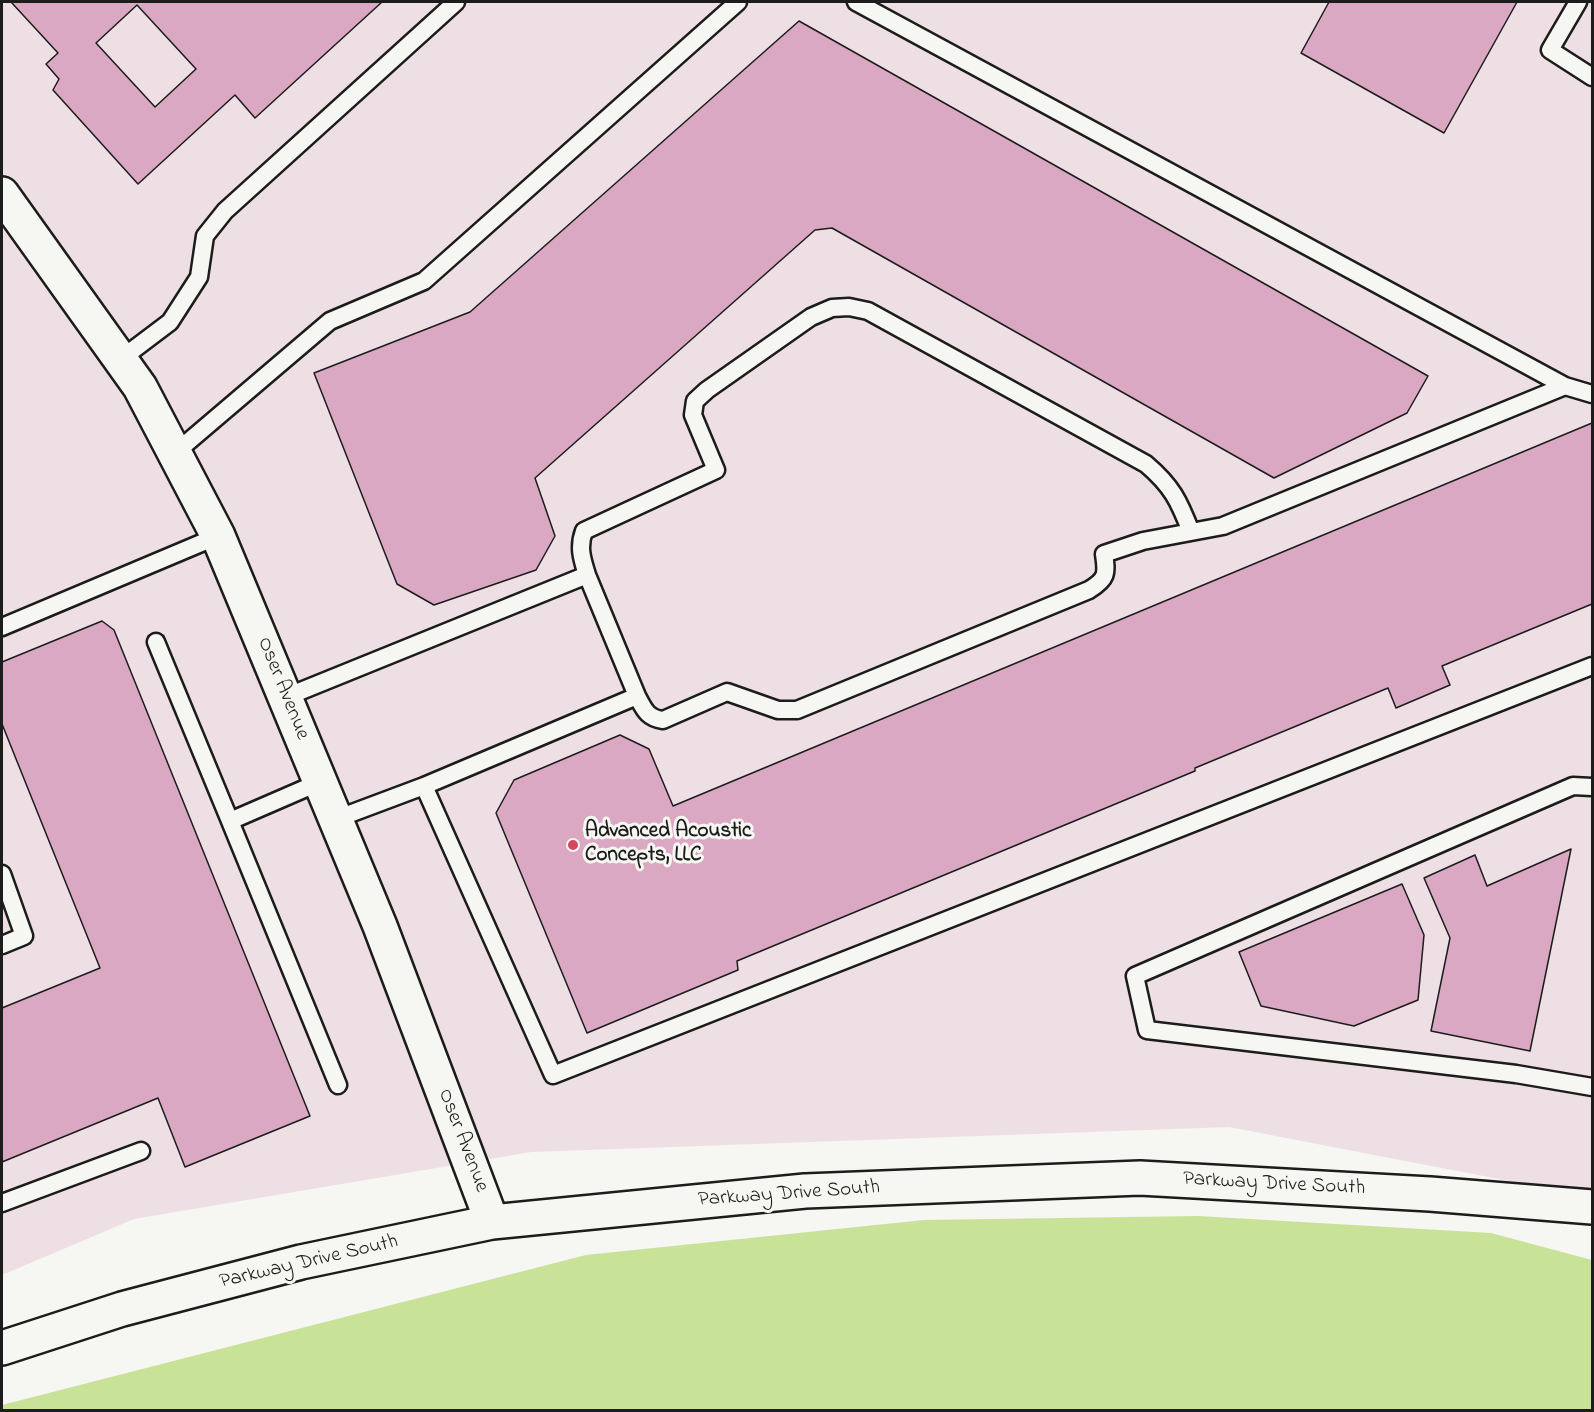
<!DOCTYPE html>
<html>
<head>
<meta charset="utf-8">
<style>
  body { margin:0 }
  #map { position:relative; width:1594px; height:1412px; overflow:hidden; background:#f6f6f2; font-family:"Indie Flower",sans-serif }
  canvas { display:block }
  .frame { position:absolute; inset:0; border:3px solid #1c1c1c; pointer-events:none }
</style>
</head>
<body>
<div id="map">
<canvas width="1594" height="1412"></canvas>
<div class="frame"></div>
</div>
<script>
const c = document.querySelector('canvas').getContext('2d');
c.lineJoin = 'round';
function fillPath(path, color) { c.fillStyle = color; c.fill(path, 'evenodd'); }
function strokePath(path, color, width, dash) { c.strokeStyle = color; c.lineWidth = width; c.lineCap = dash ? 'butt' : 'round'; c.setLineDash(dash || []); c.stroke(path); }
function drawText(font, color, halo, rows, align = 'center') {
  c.font = font + ' "Indie Flower",sans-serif'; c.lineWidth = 6; c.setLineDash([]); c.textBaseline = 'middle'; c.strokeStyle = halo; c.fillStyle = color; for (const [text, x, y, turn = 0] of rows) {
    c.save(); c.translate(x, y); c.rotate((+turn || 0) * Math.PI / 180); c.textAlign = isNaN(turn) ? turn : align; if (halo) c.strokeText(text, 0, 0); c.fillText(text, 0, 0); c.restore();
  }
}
fillPath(new Path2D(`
  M 2,2 L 1592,2 L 1592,1197 L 1229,1127 L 531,1152 L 134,1219 L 2,1275 Z`), '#eedfe4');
fillPath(new Path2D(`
  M 1198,1216 L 1491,1233 L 1592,1260 L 1592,1410 L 2,1410 L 2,1405 L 586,1255 L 924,1220 Z`), '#c8e298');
const building = new Path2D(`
  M 11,2 L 382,2 L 255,118 L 235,95 L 138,184 L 53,90 L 59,79 L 46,64 L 58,53 ZM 137,5 L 196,69 L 155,107 L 96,43 Z
  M 1329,2 L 1517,2 L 1444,133 L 1301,53 Z
  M 799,21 L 1428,376 L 1407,413 L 1274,478 L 832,228 L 815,230 L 535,478 L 555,536 L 536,570 L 434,605 L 397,584 L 314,373 L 470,312 Z
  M 1592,423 L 1592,604 L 1442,666 L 1450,685 L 1396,708 L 1388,688 L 1195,768 L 1195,771 L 737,961 L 738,970 L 587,1033 L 496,813 L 514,780 L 620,735 L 649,749 L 673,806 Z
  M 102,621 L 114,630 L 310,1116 L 185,1167 L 158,1098 L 2,1162 L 2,1008 L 100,968 L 2,724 L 2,662 Z
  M 1571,849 L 1530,1051 L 1431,1031 L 1450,938 L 1424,878 L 1475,855 L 1487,886 Z
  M 1402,884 L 1424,935 L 1418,1000 L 1354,1026 L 1261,1006 L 1239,952 Z`);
fillPath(building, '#dba8c4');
strokePath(building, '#1c1c1c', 1.5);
const service = new Path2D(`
  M 1578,2 L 1550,50 L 1592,77
  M 121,359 L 170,322 L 199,277 L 205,236 L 225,211 L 456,2
  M 1565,386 L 1592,394
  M 175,453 L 330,321 L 424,281 L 738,2
  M 587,575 L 637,696
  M 2,627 L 218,536
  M 156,642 L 230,821
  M 286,697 L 587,575 C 582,559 578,547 584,531 L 716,470 L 693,415 L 695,401 L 707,390 L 811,317 L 832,308 L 849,307 L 868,311 L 1146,464 C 1172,486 1179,501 1191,532 L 1223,526 L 1565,386 L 856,2
  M 320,782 L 230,821 L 338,1085
  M 424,786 L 553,1075 L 1592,666
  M 1592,787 L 1573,786 L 1135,976 L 1147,1030 L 1516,1074 L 1592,1087
  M 336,819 L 424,786 L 637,696 C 644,709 647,718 663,720 L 727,692 L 778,710 L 797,710 L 1089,590 C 1107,579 1107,574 1104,554 L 1143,541 L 1191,532
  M 2,874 L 24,936 L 2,945
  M 2,1203 L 141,1151`);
const tertiary = new Path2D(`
  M 2,194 L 140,387 L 218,536 L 380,926 L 492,1222
  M 2,1348 L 122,1309 L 301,1262 L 492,1222 L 805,1191 L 1140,1178 L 1430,1194 L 1592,1207`);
strokePath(service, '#1c1c1c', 21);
strokePath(tertiary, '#1c1c1c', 38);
strokePath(service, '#f6f6f2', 16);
strokePath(tertiary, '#f6f6f2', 33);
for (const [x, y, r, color] of [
  [573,845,6,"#d1495b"]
]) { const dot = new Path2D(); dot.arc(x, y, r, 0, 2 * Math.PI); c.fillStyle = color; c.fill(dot); strokePath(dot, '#f6f6f2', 2); }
drawText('21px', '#1c1c1c', '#f6f6f2', [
  ["Oser Avenue",282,689,68],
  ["Oser Avenue",462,1141,69],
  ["Parkway Drive South",1274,1185,3],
  ["Parkway Drive South",789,1195,-4],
  ["Parkway Drive South",309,1263,-13]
]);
drawText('bold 21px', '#1c1c1c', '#f6f6f2', [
  ["Advanced Acoustic",585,833],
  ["Concepts, LLC",585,857]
], 'left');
</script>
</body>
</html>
